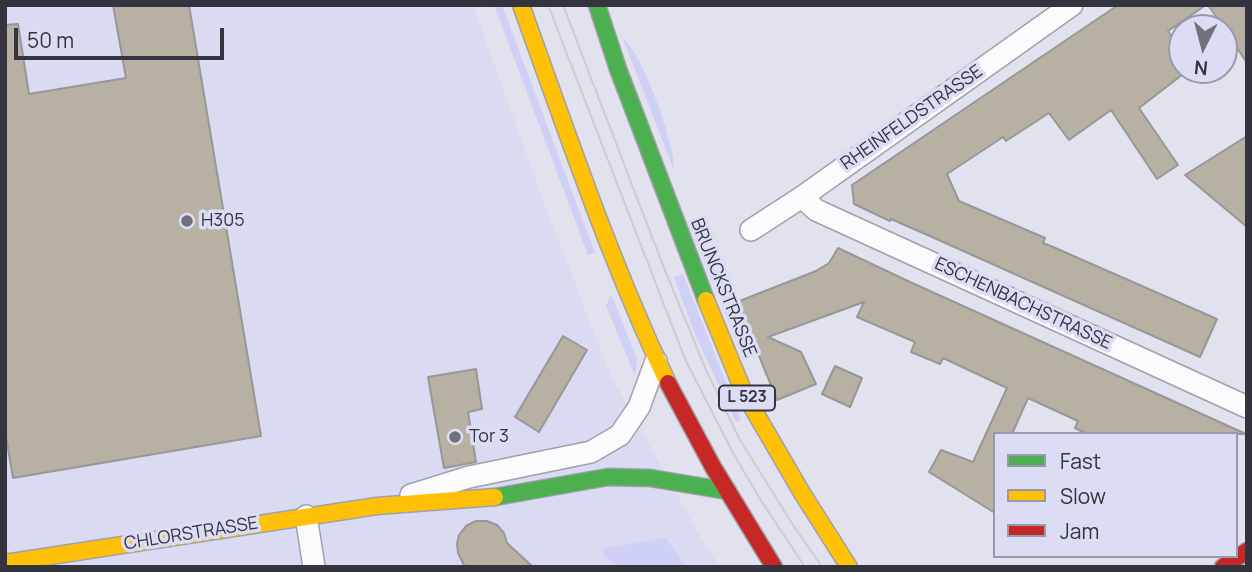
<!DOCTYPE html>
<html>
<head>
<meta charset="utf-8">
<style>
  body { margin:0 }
  #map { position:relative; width:1252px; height:572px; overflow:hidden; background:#e2e2ef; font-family:Manrope,sans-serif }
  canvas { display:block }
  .frame { position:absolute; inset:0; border:7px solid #34343e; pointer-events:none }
  .legend { position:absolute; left:993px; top:432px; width:245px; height:126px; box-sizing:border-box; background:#dcddf5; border:2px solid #9999ac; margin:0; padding:9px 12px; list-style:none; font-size:21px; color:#34343e }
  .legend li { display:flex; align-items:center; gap:14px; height:35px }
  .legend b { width:35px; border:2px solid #9999ac }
  .north { position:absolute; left:1168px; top:14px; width:70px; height:70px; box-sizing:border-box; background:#dcddf5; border:2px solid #9999ac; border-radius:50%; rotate:186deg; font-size:19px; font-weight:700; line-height:28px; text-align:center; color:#34343e }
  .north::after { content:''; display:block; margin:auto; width:24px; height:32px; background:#71717c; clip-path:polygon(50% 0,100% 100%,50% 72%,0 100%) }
  .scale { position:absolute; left:14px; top:28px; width:210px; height:32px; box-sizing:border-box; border:4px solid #34343e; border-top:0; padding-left:9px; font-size:21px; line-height:24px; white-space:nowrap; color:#34343e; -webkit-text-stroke:5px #dcddf5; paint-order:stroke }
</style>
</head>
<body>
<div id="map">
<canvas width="1252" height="572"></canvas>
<div class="frame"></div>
<ul class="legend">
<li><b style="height:9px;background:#4caf50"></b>Fast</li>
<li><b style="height:9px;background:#ffc107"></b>Slow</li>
<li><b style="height:9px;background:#c62828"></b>Jam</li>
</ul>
<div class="north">N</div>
<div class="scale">50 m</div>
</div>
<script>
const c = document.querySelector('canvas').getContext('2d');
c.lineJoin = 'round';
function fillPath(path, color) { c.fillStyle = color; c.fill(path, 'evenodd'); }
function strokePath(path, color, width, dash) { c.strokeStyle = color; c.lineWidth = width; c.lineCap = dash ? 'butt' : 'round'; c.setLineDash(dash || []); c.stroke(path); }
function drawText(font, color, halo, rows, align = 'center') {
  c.font = font + ' Manrope,sans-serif'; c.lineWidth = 7; c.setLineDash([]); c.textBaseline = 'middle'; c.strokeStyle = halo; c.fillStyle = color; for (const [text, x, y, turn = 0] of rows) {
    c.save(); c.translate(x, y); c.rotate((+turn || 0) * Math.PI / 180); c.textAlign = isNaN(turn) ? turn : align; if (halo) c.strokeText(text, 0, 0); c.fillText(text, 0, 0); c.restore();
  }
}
fillPath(new Path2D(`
  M 5,5 L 473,5 L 543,200 L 611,376 L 707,548 L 720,567 L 5,567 Z`), '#dadbf2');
fillPath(new Path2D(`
  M 494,5 L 502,5 L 595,253 L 588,255 Z
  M 623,39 C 642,51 676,147 674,170 Z
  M 683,274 L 741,420 L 736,422 L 694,332 L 674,277 Z
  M 611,294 L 637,359 L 635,376 L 606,306 Z
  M 666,538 L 686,567 L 619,567 L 605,557 L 601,549 Z`), '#cfd0f5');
const building = new Path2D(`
  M 113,5 L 189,5 L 261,436 L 13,478 L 5,431 L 5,25 L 18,24 L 29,94 L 126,78 Z
  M 1118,5 L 1206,5 L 1168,31 L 1182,50 L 1182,75 L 1139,108 L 1178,165 L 1157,179 L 1111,110 L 1069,140 L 1049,113 L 1006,141 L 1003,137 L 947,174 L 959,201 L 1045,238 L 1043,243 L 1053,247 L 1217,319 L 1200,357 L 932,237 L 891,219 L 890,221 L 854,204 L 852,185 Z
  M 1208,5 L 1247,5 L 1247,63 L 1224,28 Z
  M 1247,136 L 1247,227 L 1185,175 Z
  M 838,248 L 910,282 L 1246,434 L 1087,434 L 1075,428 L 1078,421 L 1028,398 L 1012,434 L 995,434 L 995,513 L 929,472 L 941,450 L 973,462 L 1007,388 L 943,358 L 940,364 L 911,352 L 915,342 L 857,317 L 864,302 L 768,337 L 801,352 L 816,384 L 777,400 L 737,302 L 816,271 L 829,263 Z
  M 563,336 L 587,350 L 539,432 L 515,417 Z
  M 835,366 L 862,378 L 850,407 L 822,394 Z
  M 476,369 L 482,409 L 468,412 L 476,462 L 444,468 L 428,377 Z
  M 476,521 L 487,521 L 497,525 L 504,533 L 507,543 L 533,567 L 465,567 L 458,553 L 457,544 L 459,535 L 466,526 Z`);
fillPath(building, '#b7b1a3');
strokePath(building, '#989798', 2);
const street = new Path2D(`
  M 802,197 L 816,210 L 1247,407
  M 751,230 L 802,197 L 1072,5
  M 411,495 L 469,477 L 591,452 L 620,435 L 639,407 L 656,361
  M 306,516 L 314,567`);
const fast = new Path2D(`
  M 597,5 L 618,69 L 706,300
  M 495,497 L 608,477 L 650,478 L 728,491`);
const slow = new Path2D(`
  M 521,5 C 567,132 610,261 668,383
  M 706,300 L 745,395 L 802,493 L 849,567
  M 5,563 L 377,506 L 495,497`);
const jam = new Path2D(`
  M 668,383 L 713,467 L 774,567
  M 1223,567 L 1247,551`);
strokePath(street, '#9fa0aa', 24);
strokePath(fast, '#9fa0aa', 19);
strokePath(slow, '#9fa0aa', 19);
strokePath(jam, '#9fa0aa', 19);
strokePath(street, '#fbfbfd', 21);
strokePath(fast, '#4caf50', 16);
strokePath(slow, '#ffc107', 16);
strokePath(jam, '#c62828', 16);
strokePath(new Path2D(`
  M 548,5 L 685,359 L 733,453 L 760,499 L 805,567
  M 563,5 L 662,263 L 706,370 L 739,438 L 791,522 L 822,567`), '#ccccd0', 2);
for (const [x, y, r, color] of [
  [187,221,7,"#71717c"],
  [455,437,7,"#71717c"]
]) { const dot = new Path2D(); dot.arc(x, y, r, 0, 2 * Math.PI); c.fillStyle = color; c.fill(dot); strokePath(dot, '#dcddf5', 2.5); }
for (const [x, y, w] of [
  [747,398,56]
]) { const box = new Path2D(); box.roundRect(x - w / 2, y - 12.5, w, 25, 5); c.fillStyle = '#dcddf5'; c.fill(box); strokePath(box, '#34343e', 2); }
drawText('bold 16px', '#34343e', null, [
  ["L 523",747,398]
]);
drawText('18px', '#34343e', '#dcddf5', [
  ["RHEINFELDSTRASSE",912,118,-35],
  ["BRUNCKSTRASSE",723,288,68],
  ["ESCHENBACHSTRASSE",1023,304,25],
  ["CHLORSTRASSE",191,534,-9]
]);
drawText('18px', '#34343e', '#dcddf5', [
  ["H305",201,221],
  ["Tor 3",469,437]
], 'left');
</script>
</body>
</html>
